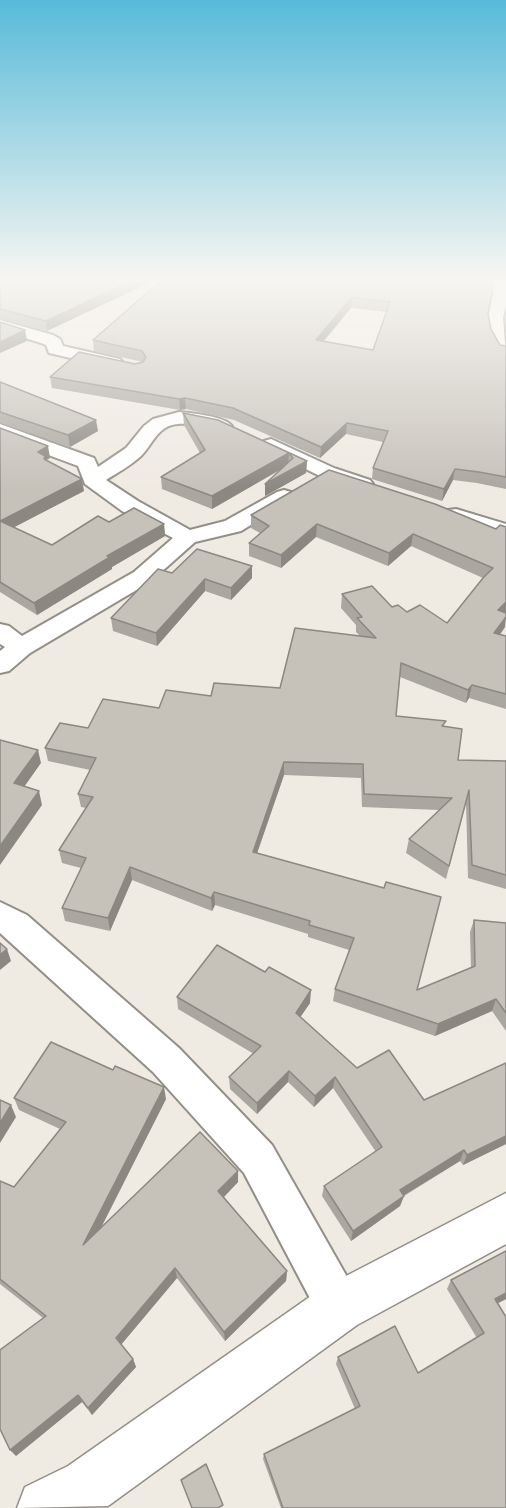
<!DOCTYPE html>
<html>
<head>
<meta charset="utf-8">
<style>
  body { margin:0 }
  canvas { display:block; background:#efeae2 }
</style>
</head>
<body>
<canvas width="506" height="1508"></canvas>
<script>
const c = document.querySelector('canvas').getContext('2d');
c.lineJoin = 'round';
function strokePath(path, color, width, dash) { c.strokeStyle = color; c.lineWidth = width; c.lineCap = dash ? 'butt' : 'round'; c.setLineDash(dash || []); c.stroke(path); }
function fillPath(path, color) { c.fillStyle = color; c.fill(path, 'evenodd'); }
const minor = new Path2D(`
  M 405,279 L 453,279 L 495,284 L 495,279 L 506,279 L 506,305 L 503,317 L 506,356 L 500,355 C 484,331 487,318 494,292 L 412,283 Z
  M 0,320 L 53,335 L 60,339 L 63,346 L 120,359 L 123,363 L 120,367 L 114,368 L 49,353 L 46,345 L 41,343 L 0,330 Z
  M 179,412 C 192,413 224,416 232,426 L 229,430 C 213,434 195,422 178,424 C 158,425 153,444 141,456 C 130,466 117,473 106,480 L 138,501 L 190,530 L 225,521 L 277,492 L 284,490 L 291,492 L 295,496 L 291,500 L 241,531 L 195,542 L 150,582 L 30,653 L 9,671 L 0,673 L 0,651 L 5,647 L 0,644 L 0,624 L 9,626 L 22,636 L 134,572 L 173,538 L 122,511 L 85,484 L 78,466 L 0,437 L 0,424 L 94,458 L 98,467 L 126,448 L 144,426 L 153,419 Z
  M 271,439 L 334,468 L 370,480 L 373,484 L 370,488 L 363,490 L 320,476 L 264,449 L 261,445 L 264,441 Z
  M 456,509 L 506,524 L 506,538 L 448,520 L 445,515 L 448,510 Z
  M 0,902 L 27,915 L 179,1048 L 272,1145 L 355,1291 L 361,1307 L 355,1323 L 339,1329 L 323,1323 L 244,1173 L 153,1072 L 0,933 Z`);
const secondary = new Path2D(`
  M 506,1193 L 506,1244 L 357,1325 L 108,1506 L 17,1508 L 25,1487 L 68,1466 L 321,1289 Z`);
strokePath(minor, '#938f88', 4);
strokePath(secondary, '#938f88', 3);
fillPath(minor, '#fff');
fillPath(secondary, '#fff');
fillPath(new Path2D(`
  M 0,279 L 157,279 L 47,331 L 0,319 Z
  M 447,279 L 488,314 L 491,329 L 500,345 L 506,346 L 506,489 L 477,483 L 453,480 L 442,501 L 372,479 L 373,468 L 383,442 L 346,434 L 320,458 L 234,420 L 186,409 L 180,410 L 52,388 L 50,377 L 143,362 L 94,351 L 93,340 ZM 351,308 L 387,312 L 373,350 L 324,341 Z
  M 472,279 L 494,279 L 493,281 Z
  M 0,382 L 98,431 L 70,447 L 0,423 Z
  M 183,413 L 218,420 L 307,461 L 306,473 L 265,496 L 280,470 L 212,509 L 162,489 L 161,477 L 200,453 L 184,425 Z
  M 0,428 L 50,458 L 46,460 L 84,491 L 14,527 L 52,545 L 109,522 L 164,524 L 165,536 L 112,567 L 112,569 L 37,615 L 0,592 Z
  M 251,515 L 496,529 L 505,627 L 500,635 L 506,636 L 506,709 L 469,698 L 466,703 L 400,677 L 396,716 L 445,726 L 458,760 L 506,761 L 506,889 L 468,878 L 466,803 L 446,879 L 406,853 L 409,839 L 439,810 L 362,807 L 361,778 L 284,775 L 257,853 L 418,990 L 471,968 L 470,932 L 474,920 L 506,923 L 506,1031 L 492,1011 L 435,1036 L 333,1001 L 335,989 L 349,950 L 308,937 L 308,934 L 215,905 L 212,911 L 132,880 L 110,931 L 65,921 L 62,908 L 81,868 L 62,863 L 59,850 L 86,808 L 81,807 L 78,794 L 90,770 L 48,761 L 45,748 L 88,728 L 159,708 L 211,696 L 280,688 L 360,636 L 356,632 L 356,625 L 341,608 L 342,594 L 392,607 L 407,612 L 447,623 L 483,578 L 411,546 L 388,566 L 316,537 L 281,568 L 249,556 L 249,543 L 260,533 L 251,528 Z
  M 252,566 L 252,578 L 231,600 L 205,591 L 157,646 L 113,631 L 111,618 L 172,573 Z
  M 177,997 L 310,1003 L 300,1017 L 357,1068 L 424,1100 L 506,1063 L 506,1144 L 463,1165 L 460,1161 L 404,1196 L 400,1206 L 351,1241 L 322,1196 L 324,1186 L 376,1152 L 333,1088 L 314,1107 L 288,1082 L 257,1114 L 230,1089 L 229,1077 L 254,1054 L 178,1009 Z
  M 14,1098 L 166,1099 L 101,1228 L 238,1171 L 238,1182 L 224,1197 L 287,1271 L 286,1281 L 225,1341 L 177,1278 L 121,1345 L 133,1359 L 136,1367 L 92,1415 L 82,1402 L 16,1456 L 43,1318 L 0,1284 L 0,1181 L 14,1187 L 60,1129 L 19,1110 Z
  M 506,1251 L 506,1299 L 498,1303 L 506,1508 L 281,1508 L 263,1459 L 264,1454 L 355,1409 L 336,1364 L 338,1357 L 418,1373 L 477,1338 L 447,1289 L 451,1280 Z`), '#aaa7a0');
fillPath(new Path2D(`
  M 135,279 L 157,279 L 47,331 L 46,321 Z
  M 352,297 L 351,308 L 316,350 L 316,340 Z
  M 25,330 L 27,341 L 0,353 L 0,342 Z
  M 185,398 L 186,409 L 180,410 L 179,399 Z
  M 96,420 L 98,431 L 70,447 L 68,435 Z
  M 347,423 L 346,434 L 320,458 L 321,447 Z
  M 48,446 L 50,458 L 46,460 L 38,452 Z
  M 289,453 L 288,465 L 212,509 L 212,496 Z
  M 307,461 L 306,473 L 265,496 L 265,484 Z
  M 455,469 L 453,480 L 442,501 L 444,489 Z
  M 82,479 L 84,491 L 3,533 L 0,521 Z
  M 164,524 L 165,536 L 112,567 L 112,569 L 37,615 L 34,603 L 107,556 Z
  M 317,524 L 316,537 L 281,568 L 281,555 Z
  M 413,534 L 411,546 L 388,566 L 389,553 Z
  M 252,566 L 252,578 L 231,600 L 231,588 Z
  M 205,579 L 205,591 L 157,646 L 156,633 Z
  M 506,602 L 506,613 L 498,610 Z
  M 506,617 L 505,627 L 491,646 L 494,633 Z
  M 472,685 L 469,698 L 466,703 L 468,690 Z
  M 38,750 L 41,763 L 17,797 L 14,783 Z
  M 284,762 L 284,775 L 253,865 L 253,852 Z
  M 39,791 L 42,805 L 0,865 L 0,846 Z
  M 130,867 L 132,880 L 110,931 L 108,918 Z
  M 214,892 L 215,905 L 212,911 L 211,898 Z
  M 7,949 L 11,961 L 0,970 L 0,955 Z
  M 311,990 L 310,1003 L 295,1025 L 296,1013 Z
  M 496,999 L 492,1011 L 435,1036 L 438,1024 Z
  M 289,1071 L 288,1082 L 257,1114 L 257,1103 Z
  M 335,1077 L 333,1088 L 314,1107 L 315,1096 Z
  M 164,1087 L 166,1099 L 87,1255 L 83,1245 Z
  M 11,1105 L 16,1117 L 0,1143 L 0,1123 Z
  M 506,1136 L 506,1144 L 463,1165 L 467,1155 Z
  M 464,1150 L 460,1161 L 396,1200 L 400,1190 Z
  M 238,1171 L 238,1182 L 219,1202 L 218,1191 Z
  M 404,1196 L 400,1206 L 351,1241 L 353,1231 Z
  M 175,1268 L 177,1278 L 119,1347 L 116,1338 Z
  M 287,1271 L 286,1281 L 225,1341 L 224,1332 Z
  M 506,1293 L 506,1299 L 489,1308 L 495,1299 Z
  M 133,1359 L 136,1367 L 92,1415 L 88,1408 Z
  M 78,1395 L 82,1402 L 16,1456 L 10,1450 Z`), '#8b8882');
const building = new Path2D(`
  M 0,279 L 135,279 L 46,321 L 0,309 Z
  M 163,279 L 447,279 L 493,284 L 488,314 L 491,329 L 500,345 L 506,346 L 506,477 L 479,472 L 455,469 L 444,489 L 373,468 L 388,431 L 347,423 L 321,447 L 233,408 L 185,398 L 179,399 L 50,377 L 79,352 L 135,364 L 143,362 L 146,357 L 142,351 L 93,340 ZM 352,297 L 390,302 L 373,350 L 316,340 Z
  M 0,322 L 25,330 L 0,342 Z
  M 0,382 L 96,420 L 68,435 L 0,412 Z
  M 183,413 L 218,420 L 307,461 L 265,484 L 293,458 L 289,453 L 212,496 L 161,477 L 205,450 Z
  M 0,428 L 48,446 L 38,452 L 45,456 L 44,459 L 82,479 L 0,521 Z
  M 329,470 L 435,504 L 496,529 L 500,525 L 506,527 L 506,602 L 498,610 L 506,613 L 506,617 L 494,633 L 506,636 L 506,694 L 472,685 L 468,690 L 401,663 L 396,716 L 446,721 L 442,726 L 462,729 L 458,760 L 506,761 L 506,875 L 472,865 L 469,790 L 449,866 L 409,839 L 452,798 L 364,794 L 363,764 L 284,762 L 253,852 L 384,888 L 386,882 L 441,897 L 417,990 L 475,966 L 474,920 L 506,923 L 506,1013 L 496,999 L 438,1024 L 335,989 L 354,938 L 309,925 L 310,921 L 214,892 L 211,898 L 130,867 L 108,918 L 62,908 L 86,858 L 59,850 L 93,797 L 78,794 L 96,758 L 45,748 L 60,723 L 88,728 L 103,699 L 159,708 L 166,690 L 211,696 L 214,683 L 280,688 L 295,628 L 376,638 L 357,618 L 362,617 L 342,594 L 372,586 L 392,607 L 398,605 L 407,612 L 420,605 L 447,623 L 483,578 L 493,568 L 413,534 L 389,553 L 317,524 L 281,555 L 249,543 L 269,526 L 251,515 Z
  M 134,508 L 164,524 L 107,556 L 110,557 L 34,603 L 0,582 L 0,521 L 52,545 L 98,516 L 109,522 Z
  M 197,549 L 252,566 L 231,588 L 205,579 L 156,633 L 111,618 L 158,569 L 172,573 Z
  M 0,740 L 38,750 L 14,783 L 39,791 L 0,846 Z
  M 0,943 L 7,949 L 0,955 Z
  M 217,945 L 265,972 L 269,967 L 311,990 L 296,1013 L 357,1068 L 389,1050 L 424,1100 L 506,1063 L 506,1136 L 467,1155 L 464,1150 L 400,1190 L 404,1196 L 353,1231 L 324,1186 L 382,1147 L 335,1077 L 315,1096 L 289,1071 L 257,1103 L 229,1077 L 261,1046 L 177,997 Z
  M 51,1042 L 113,1070 L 115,1066 L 164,1087 L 83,1245 L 200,1132 L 238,1171 L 218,1191 L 287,1271 L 224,1332 L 175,1268 L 116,1338 L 133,1359 L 88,1408 L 78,1395 L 10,1450 L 0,1429 L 0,1350 L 46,1316 L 0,1279 L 0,1181 L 14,1187 L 66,1122 L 14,1098 Z
  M 0,1100 L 11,1105 L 0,1123 Z
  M 506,1251 L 506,1293 L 495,1299 L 506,1317 L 506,1508 L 283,1508 L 264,1454 L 360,1406 L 338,1357 L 395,1326 L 418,1373 L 484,1333 L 451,1280 Z
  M 206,1464 L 223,1505 L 218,1508 L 192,1508 L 181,1480 Z`);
fillPath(building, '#c6c2ba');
strokePath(building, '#8b8882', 1.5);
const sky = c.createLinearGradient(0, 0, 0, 490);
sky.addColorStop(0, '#57bad9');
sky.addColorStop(0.57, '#f8f6f2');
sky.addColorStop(1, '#f8f6f200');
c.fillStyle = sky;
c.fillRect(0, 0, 506, 490);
</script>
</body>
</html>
